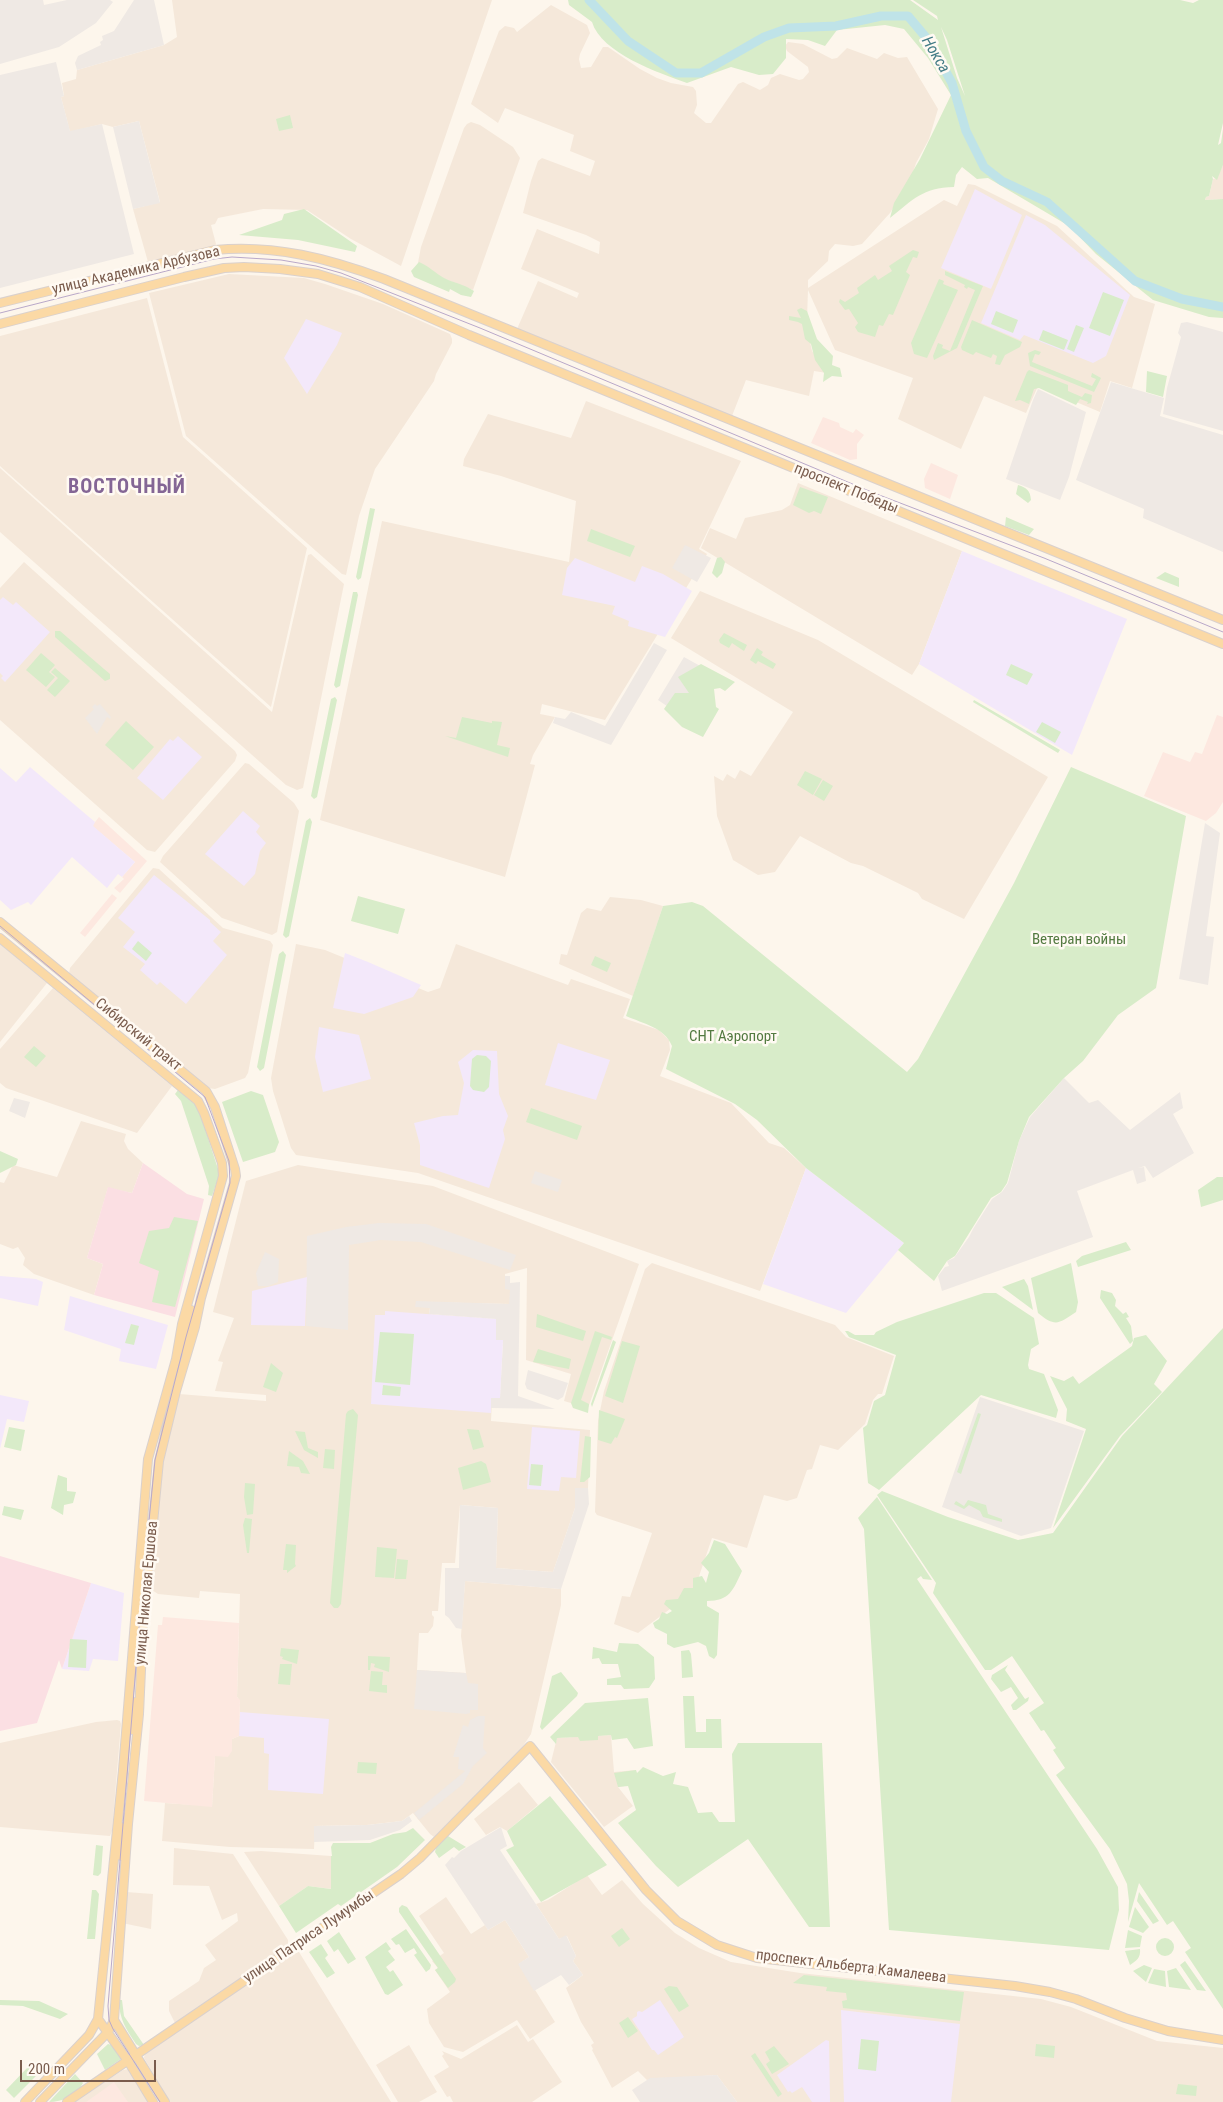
<!DOCTYPE html>
<html>
<head>
<meta charset="utf-8">
<style>
  body { margin:0 }
  #map { position:relative; width:1223px; height:2102px; overflow:hidden; background:#fdf6ec; font-family:"Roboto Condensed",sans-serif }
  canvas { display:block }
  .scale { position:absolute; left:20px; top:2060px; width:136px; height:22px; box-sizing:border-box; border:2px solid #7a5c4d; border-top:0; padding-left:6px; font-size:15px; line-height:18px; white-space:nowrap; color:#7a5c4d; -webkit-text-stroke:4px #fffaf3; paint-order:stroke }
</style>
</head>
<body>
<div id="map">
<canvas width="1223" height="2102"></canvas>
<div class="scale">200 m</div>
</div>
<script>
const c = document.querySelector('canvas').getContext('2d');
c.lineJoin = 'round';
function fillPath(path, color) { c.fillStyle = color; c.fill(path, 'evenodd'); }
function strokePath(path, color, width, dash) { c.strokeStyle = color; c.lineWidth = width; c.lineCap = dash ? 'butt' : 'round'; c.setLineDash(dash || []); c.stroke(path); }
function drawText(font, color, halo, rows, align = 'center') {
  c.font = font + ' "Roboto Condensed",sans-serif'; c.lineWidth = 5; c.setLineDash([]); c.textBaseline = 'middle'; c.strokeStyle = halo; c.fillStyle = color; for (const [text, x, y, turn = 0] of rows) {
    c.save(); c.translate(x, y); c.rotate((+turn || 0) * Math.PI / 180); c.textAlign = isNaN(turn) ? turn : align; if (halo) c.strokeText(text, 0, 0); c.fillText(text, 0, 0); c.restore();
  }
}
fillPath(new Path2D(`
  M 172,0 L 492,0 L 401,266 L 351,239 L 307,210 L 263,209 L 218,218 L 215,224 L 211,225 L 216,244 L 214,247 L 148,262 L 133,209 L 160,202 L 139,121 L 113,127 L 102,124 L 70,132 L 61,97 L 64,96 L 62,83 L 76,79 L 77,70 L 164,45 L 177,37 Z
  M 551,5 L 587,25 L 590,33 L 580,54 L 579,59 L 581,68 L 591,67 L 603,47 L 608,47 L 640,69 L 657,78 L 671,83 L 693,87 L 696,91 L 697,105 L 694,113 L 706,123 L 711,123 L 738,84 L 743,82 L 760,90 L 768,85 L 771,78 L 780,74 L 799,80 L 803,79 L 809,72 L 808,67 L 787,51 L 785,46 L 788,42 L 803,44 L 832,59 L 837,58 L 847,48 L 877,59 L 884,53 L 898,58 L 907,57 L 938,109 L 929,139 L 916,163 L 910,182 L 890,213 L 862,244 L 853,246 L 835,244 L 829,251 L 828,261 L 808,280 L 808,288 L 944,200 L 957,206 L 968,184 L 975,185 L 1057,226 L 1134,297 L 1155,304 L 1132,388 L 1110,381 L 1100,412 L 1038,386 L 1026,413 L 984,396 L 961,449 L 898,419 L 913,378 L 835,350 L 808,290 L 807,319 L 810,342 L 812,351 L 827,373 L 814,371 L 809,396 L 746,380 L 732,416 L 517,329 L 538,281 L 577,298 L 579,293 L 521,269 L 537,229 L 599,254 L 600,242 L 586,235 L 523,213 L 531,181 L 538,161 L 542,158 L 590,176 L 595,161 L 570,151 L 574,135 L 505,108 L 498,123 L 471,104 L 499,31 L 505,26 L 514,28 L 517,32 Z
  M 471,122 L 480,125 L 513,147 L 520,158 L 473,290 L 417,268 L 421,247 L 464,128 L 467,124 Z
  M 1223,165 L 1223,199 L 1205,200 L 1206,197 L 1209,196 L 1213,179 L 1217,178 Z
  M 229,274 L 304,278 L 325,284 L 383,304 L 450,334 L 452,339 L 452,343 L 436,374 L 434,381 L 375,469 L 359,516 L 346,575 L 342,574 L 186,436 L 149,293 Z
  M 147,298 L 183,437 L 307,548 L 271,707 L 0,466 L 0,336 Z
  M 586,401 L 741,461 L 699,549 L 707,554 L 605,720 L 542,704 L 540,714 L 555,717 L 533,755 L 530,764 L 535,765 L 505,877 L 320,820 L 382,521 L 569,562 L 576,501 L 501,476 L 463,466 L 464,459 L 488,414 L 571,438 Z
  M 0,468 L 272,712 L 308,555 L 311,554 L 344,584 L 303,788 L 297,790 L 286,785 L 0,532 Z
  M 798,483 L 962,551 L 919,664 L 912,675 L 701,548 L 710,528 L 736,539 L 745,518 L 782,510 L 790,505 Z
  M 24,562 L 235,751 L 237,755 L 235,761 L 155,852 L 147,850 L 0,720 L 0,588 Z
  M 700,591 L 818,640 L 1048,777 L 964,919 L 922,899 L 918,893 L 863,866 L 851,863 L 800,836 L 775,872 L 758,875 L 733,860 L 717,816 L 714,776 L 723,781 L 727,774 L 735,779 L 740,770 L 751,776 L 793,712 L 671,638 Z
  M 245,763 L 249,764 L 294,803 L 299,811 L 277,932 L 272,935 L 222,918 L 160,862 L 163,856 Z
  M 153,868 L 159,869 L 223,928 L 270,941 L 273,945 L 248,1073 L 245,1078 L 215,1089 L 208,1088 L 69,974 L 70,968 Z
  M 610,897 L 641,900 L 663,906 L 633,996 L 559,964 L 561,954 L 567,955 L 581,913 L 587,908 L 601,911 Z
  M 0,944 L 47,983 L 0,1042 Z
  M 296,944 L 325,950 L 428,992 L 440,988 L 456,944 L 568,985 L 571,979 L 630,999 L 623,1018 L 659,1030 L 669,1040 L 670,1050 L 660,1076 L 731,1103 L 769,1143 L 784,1148 L 806,1168 L 760,1291 L 418,1173 L 296,1155 L 291,1148 L 273,1091 L 271,1078 Z
  M 53,988 L 172,1086 L 137,1133 L 6,1088 L 0,1083 L 0,1049 Z
  M 81,1121 L 126,1134 L 124,1141 L 128,1149 L 143,1163 L 132,1193 L 108,1188 L 87,1258 L 103,1264 L 94,1295 L 34,1274 L 23,1265 L 25,1258 L 18,1247 L 13,1249 L 0,1244 L 0,1182 L 4,1183 L 13,1165 L 57,1177 Z
  M 298,1165 L 433,1186 L 639,1264 L 588,1408 L 564,1401 L 571,1374 L 526,1360 L 527,1268 L 505,1274 L 505,1289 L 510,1289 L 510,1304 L 416,1302 L 430,1308 L 429,1314 L 496,1319 L 491,1421 L 590,1430 L 588,1488 L 575,1488 L 575,1508 L 553,1572 L 496,1568 L 498,1508 L 460,1505 L 455,1563 L 442,1563 L 438,1611 L 432,1611 L 432,1615 L 434,1617 L 433,1626 L 428,1633 L 419,1633 L 417,1670 L 466,1673 L 461,1636 L 465,1581 L 561,1589 L 561,1605 L 531,1734 L 521,1749 L 434,1837 L 430,1834 L 413,1813 L 402,1821 L 367,1825 L 315,1826 L 314,1849 L 230,1847 L 162,1841 L 165,1803 L 212,1806 L 215,1756 L 232,1751 L 232,1739 L 239,1736 L 240,1701 L 237,1697 L 240,1594 L 200,1591 L 199,1598 L 158,1594 L 152,1590 L 163,1457 L 179,1394 L 266,1401 L 266,1395 L 215,1391 L 223,1362 L 218,1361 L 234,1318 L 213,1312 L 246,1181 Z
  M 652,1263 L 835,1325 L 846,1337 L 894,1356 L 882,1394 L 878,1394 L 873,1400 L 865,1424 L 838,1450 L 820,1445 L 812,1469 L 807,1470 L 797,1498 L 787,1501 L 764,1495 L 747,1548 L 712,1538 L 694,1591 L 638,1633 L 614,1624 L 622,1596 L 630,1597 L 652,1533 L 597,1515 L 595,1512 L 598,1421 L 604,1391 L 645,1269 Z
  M 117,1720 L 120,1721 L 121,1724 L 112,1831 L 110,1836 L 0,1827 L 0,1743 L 96,1722 Z
  M 611,1735 L 614,1772 L 636,1770 L 638,1784 L 618,1787 L 633,1806 L 604,1827 L 551,1762 L 557,1738 Z
  M 519,1782 L 538,1805 L 507,1831 L 500,1827 L 486,1835 L 474,1819 Z
  M 174,1848 L 233,1854 L 288,1940 L 288,1944 L 284,1949 L 175,2023 L 169,2011 L 169,2001 L 199,1981 L 204,1968 L 216,1960 L 205,1945 L 238,1921 L 237,1913 L 222,1920 L 209,1886 L 173,1885 Z
  M 261,1851 L 331,1856 L 332,1889 L 308,1886 L 279,1906 L 244,1852 Z
  M 587,1875 L 602,1895 L 622,1880 L 643,1904 L 675,1933 L 699,1948 L 731,1962 L 800,1973 L 1041,1999 L 1071,2007 L 1157,2041 L 1223,2048 L 1223,2102 L 737,2102 L 717,2075 L 647,2080 L 638,2071 L 612,2088 L 592,2050 L 593,2049 L 591,2045 L 594,2043 L 581,2022 L 566,1988 L 583,1975 L 573,1961 L 576,1956 L 567,1936 L 559,1939 L 536,1904 L 548,1900 Z
  M 126,1892 L 153,1894 L 151,1929 L 122,1923 Z
  M 446,1897 L 471,1934 L 485,1925 L 488,1930 L 505,1920 L 529,1957 L 519,1964 L 555,2022 L 530,2039 L 517,2020 L 463,2052 L 444,2047 L 429,2023 L 427,2009 L 450,1992 L 435,1970 L 438,1968 L 432,1961 L 444,1953 L 419,1916 Z
  M 296,1951 L 299,1952 L 391,2102 L 170,2102 L 144,2058 L 145,2053 Z
  M 517,2025 L 528,2042 L 533,2039 L 562,2082 L 532,2102 L 453,2102 L 450,2096 L 447,2097 L 434,2076 L 449,2067 L 442,2056 L 444,2054 L 442,2051 L 461,2059 Z
  M 409,2045 L 437,2092 L 419,2102 L 398,2102 L 376,2065 Z
  M 128,2069 L 149,2102 L 74,2102 L 123,2070 Z`), '#f5e8da');
fillPath(new Path2D(`
  M 823,417 L 839,423 L 840,427 L 853,433 L 856,429 L 864,435 L 857,444 L 857,459 L 850,460 L 811,443 Z
  M 931,463 L 958,475 L 950,499 L 925,488 L 924,479 Z
  M 1217,715 L 1223,717 L 1223,802 L 1216,813 L 1206,821 L 1144,796 L 1163,752 L 1190,762 L 1195,752 L 1202,754 Z
  M 99,817 L 147,861 L 120,893 L 114,888 L 124,879 L 122,877 L 135,862 L 92,826 Z
  M 112,894 L 117,898 L 85,937 L 80,933 Z
  M 163,1617 L 239,1623 L 237,1697 L 240,1700 L 239,1736 L 232,1739 L 232,1751 L 228,1757 L 215,1756 L 212,1807 L 144,1801 L 158,1625 L 162,1625 Z
  M 114,2082 L 128,2102 L 86,2102 L 103,2090 Z`), '#fde8e0');
fillPath(new Path2D(`
  M 0,0 L 43,0 L 44,5 L 67,0 L 110,0 L 113,2 L 96,23 L 59,47 L 0,64 Z
  M 134,0 L 154,0 L 164,45 L 77,70 L 75,63 L 78,56 L 101,45 L 100,42 L 103,40 L 102,36 L 114,31 Z
  M 56,62 L 64,96 L 61,97 L 70,131 L 102,124 L 134,254 L 0,288 L 0,75 Z
  M 139,121 L 160,203 L 133,209 L 113,127 Z
  M 1187,322 L 1223,332 L 1223,431 L 1163,414 L 1167,388 L 1181,337 L 1178,333 L 1181,323 Z
  M 1111,382 L 1164,398 L 1160,416 L 1223,435 L 1223,552 L 1143,518 L 1144,509 L 1076,480 Z
  M 1038,389 L 1086,412 L 1069,477 L 1060,500 L 1006,479 L 1033,400 Z
  M 685,545 L 711,558 L 697,582 L 672,568 Z
  M 654,643 L 667,650 L 611,745 L 553,723 L 555,717 L 565,719 L 571,712 L 605,726 Z
  M 684,657 L 711,672 L 683,717 L 658,700 Z
  M 95,704 L 97,706 L 100,704 L 111,717 L 110,719 L 107,717 L 97,734 L 85,718 L 94,709 L 92,707 Z
  M 1205,823 L 1220,833 L 1206,936 L 1214,937 L 1208,985 L 1179,979 Z
  M 1064,1078 L 1089,1103 L 1098,1100 L 1130,1130 L 1180,1092 L 1183,1108 L 1173,1114 L 1194,1153 L 1153,1178 L 1145,1166 L 1138,1168 L 1144,1167 L 1146,1181 L 1137,1184 L 1133,1170 L 1077,1191 L 1093,1237 L 942,1291 L 938,1276 L 945,1267 L 949,1266 L 947,1261 L 954,1258 L 969,1237 L 973,1229 L 992,1199 L 1002,1192 L 1008,1183 L 1019,1141 L 1030,1117 Z
  M 14,1098 L 30,1102 L 25,1118 L 9,1111 Z
  M 535,1171 L 562,1180 L 558,1192 L 531,1183 Z
  M 379,1223 L 426,1224 L 516,1255 L 510,1270 L 421,1242 L 381,1240 L 349,1245 L 348,1330 L 306,1326 L 307,1236 L 346,1227 Z
  M 265,1252 L 279,1259 L 278,1282 L 268,1286 L 258,1286 L 256,1273 Z
  M 505,1276 L 510,1276 L 510,1283 L 520,1282 L 518,1396 L 555,1409 L 491,1408 L 491,1398 L 500,1397 L 503,1340 L 496,1340 L 496,1319 L 429,1314 L 430,1308 L 415,1307 L 416,1301 L 509,1304 L 510,1290 L 505,1289 Z
  M 528,1370 L 568,1383 L 563,1397 L 558,1400 L 527,1389 L 525,1384 Z
  M 980,1397 L 1084,1431 L 1051,1528 L 1021,1536 L 942,1507 Z
  M 575,1488 L 588,1488 L 589,1504 L 561,1589 L 465,1581 L 462,1629 L 456,1628 L 449,1618 L 445,1615 L 445,1568 L 459,1568 L 460,1505 L 498,1508 L 496,1568 L 553,1572 L 575,1508 Z
  M 417,1670 L 466,1673 L 468,1683 L 478,1684 L 478,1710 L 470,1710 L 470,1713 L 466,1714 L 414,1709 Z
  M 478,1716 L 485,1716 L 483,1748 L 487,1753 L 473,1766 L 463,1784 L 419,1820 L 414,1813 L 465,1771 L 458,1769 L 459,1757 L 453,1757 L 463,1725 L 468,1727 L 470,1720 Z
  M 409,1816 L 412,1821 L 400,1830 L 370,1840 L 314,1842 L 314,1826 L 367,1825 L 402,1821 Z
  M 501,1827 L 507,1846 L 500,1850 L 559,1939 L 566,1935 L 576,1956 L 573,1961 L 583,1975 L 569,1985 L 561,1975 L 534,1991 L 518,1964 L 529,1957 L 505,1920 L 488,1930 L 445,1865 L 452,1857 L 454,1858 L 461,1851 Z
  M 717,2075 L 737,2102 L 640,2102 L 632,2090 L 650,2078 Z`), '#efe9e4');
fillPath(new Path2D(`
  M 975,189 L 1022,215 L 991,289 L 941,268 Z
  M 1026,215 L 1045,225 L 1130,295 L 1106,356 L 1093,363 L 1024,335 L 1020,340 L 981,323 Z
  M 306,319 L 342,333 L 337,345 L 307,394 L 284,358 Z
  M 962,551 L 1127,619 L 1072,755 L 919,664 Z
  M 575,558 L 635,582 L 642,566 L 663,574 L 692,591 L 665,637 L 631,627 L 628,626 L 629,621 L 612,614 L 615,606 L 562,595 L 567,568 Z
  M 3,597 L 13,605 L 16,602 L 50,632 L 5,682 L 1,678 L 3,676 L 0,673 L 0,600 Z
  M 178,736 L 202,757 L 163,800 L 137,778 L 170,739 L 173,741 Z
  M 30,767 L 95,822 L 93,826 L 135,862 L 122,877 L 118,874 L 107,888 L 72,857 L 31,905 L 28,902 L 11,910 L 0,900 L 0,768 L 16,782 Z
  M 243,811 L 260,826 L 256,832 L 266,843 L 260,851 L 255,874 L 244,886 L 205,854 Z
  M 154,875 L 210,920 L 210,922 L 221,932 L 213,941 L 227,955 L 186,1004 L 160,982 L 157,985 L 140,970 L 145,964 L 123,947 L 135,932 L 118,918 Z
  M 345,953 L 368,962 L 421,985 L 413,997 L 364,1014 L 333,1008 Z
  M 319,1027 L 359,1035 L 371,1079 L 323,1092 L 315,1057 Z
  M 558,1043 L 610,1060 L 596,1100 L 545,1085 Z
  M 473,1050 L 497,1051 L 499,1094 L 508,1116 L 503,1130 L 505,1139 L 489,1188 L 420,1165 L 420,1145 L 414,1123 L 443,1116 L 458,1115 L 464,1083 L 458,1062 Z
  M 806,1168 L 904,1243 L 846,1313 L 763,1284 Z
  M 0,1276 L 36,1279 L 43,1282 L 38,1306 L 0,1298 Z
  M 307,1277 L 305,1326 L 251,1325 L 252,1291 Z
  M 70,1296 L 168,1325 L 156,1369 L 119,1361 L 121,1349 L 64,1330 Z
  M 385,1311 L 496,1319 L 496,1340 L 503,1340 L 500,1398 L 491,1398 L 491,1413 L 371,1404 L 375,1315 L 385,1315 Z
  M 0,1395 L 29,1401 L 24,1422 L 7,1419 L 0,1449 Z
  M 532,1427 L 580,1431 L 576,1478 L 561,1477 L 559,1491 L 527,1489 Z
  M 91,1583 L 124,1593 L 118,1661 L 93,1659 L 89,1671 L 62,1669 Z
  M 240,1712 L 329,1719 L 323,1794 L 268,1790 L 269,1754 L 264,1753 L 264,1738 L 239,1736 Z
  M 660,2000 L 684,2037 L 658,2055 L 654,2050 L 652,2050 L 632,2019 L 637,2016 L 637,2012 L 639,2011 L 642,2012 Z
  M 841,2010 L 960,2024 L 951,2102 L 844,2102 Z
  M 826,2040 L 829,2041 L 830,2102 L 812,2102 L 802,2087 L 792,2093 L 790,2091 L 788,2092 L 777,2075 Z`), '#f3e8fa');
fillPath(new Path2D(`
  M 143,1163 L 187,1194 L 204,1199 L 175,1317 L 94,1295 L 103,1264 L 87,1258 L 108,1187 L 132,1193 Z
  M 0,1556 L 91,1583 L 62,1669 L 59,1660 L 37,1723 L 0,1731 Z`), '#fbdfe3');
fillPath(new Path2D(`
  M 568,0 L 910,0 L 938,20 L 937,16 L 913,0 L 1180,0 L 1193,3 L 1199,0 L 1223,0 L 1223,123 L 1218,145 L 1221,143 L 1223,129 L 1223,165 L 1217,180 L 1212,176 L 1213,179 L 1209,196 L 1206,197 L 1205,200 L 1223,199 L 1223,318 L 1209,317 L 1153,300 L 1096,254 L 1069,226 L 988,178 L 977,179 L 962,167 L 956,175 L 954,187 C 922,188 914,199 890,218 L 894,203 L 920,159 L 951,95 L 928,58 L 904,29 L 885,25 L 837,30 L 825,46 L 808,40 L 786,39 L 786,58 L 773,74 L 759,75 L 731,67 L 687,83 C 659,73 601,53 592,22 L 569,5 ZM 941,27 L 947,40 L 965,96 L 957,78 Z
  M 290,115 L 293,128 L 279,131 L 276,119 Z
  M 304,209 L 357,246 L 355,252 L 298,240 L 239,235 L 282,220 L 284,214 Z
  M 913,250 L 919,252 L 917,258 L 913,257 L 906,272 L 910,275 L 893,315 L 889,314 L 883,326 L 879,325 L 875,337 L 858,332 L 855,327 L 858,323 L 849,309 L 845,310 L 839,302 L 840,299 L 845,302 L 859,293 L 857,288 L 875,275 L 878,280 L 892,271 L 889,266 Z
  M 419,262 C 429,266 435,273 444,278 C 454,283 464,284 474,291 L 471,297 L 461,295 L 450,289 L 449,292 L 414,277 L 411,271 Z
  M 945,271 L 983,286 L 957,348 L 934,360 L 933,356 L 938,343 L 943,345 L 942,348 L 950,351 L 975,290 L 968,287 L 967,289 L 964,287 L 965,285 L 945,275 Z
  M 939,279 L 944,281 L 943,284 L 958,290 L 927,358 L 914,354 L 911,343 Z
  M 1103,292 L 1124,300 L 1110,336 L 1089,328 Z
  M 801,308 L 807,311 L 817,339 L 833,356 L 832,365 L 840,368 L 842,377 L 832,376 L 823,382 L 824,373 L 815,360 L 811,344 L 805,339 L 802,324 L 798,322 L 789,320 L 789,316 L 801,318 L 797,310 Z
  M 996,311 L 1018,320 L 1013,333 L 991,324 Z
  M 972,320 L 1022,342 L 1020,347 L 1005,355 L 1000,365 L 995,364 L 997,356 L 993,354 L 991,358 L 976,352 L 973,355 L 962,350 L 961,347 Z
  M 1076,325 L 1084,328 L 1074,352 L 1067,349 Z
  M 1043,330 L 1068,340 L 1064,350 L 1039,340 Z
  M 1035,350 L 1041,352 L 1039,355 L 1035,354 L 1032,362 L 1092,386 L 1096,379 L 1091,377 L 1092,373 L 1101,378 L 1094,392 L 1030,366 L 1028,353 Z
  M 1029,370 L 1068,385 L 1068,391 L 1082,397 L 1085,393 L 1092,395 L 1091,403 L 1087,404 L 1088,402 L 1080,399 L 1076,405 L 1039,388 L 1034,389 L 1029,404 L 1020,400 L 1015,401 L 1027,372 Z
  M 1147,371 L 1167,376 L 1163,397 L 1146,392 Z
  M 1018,485 C 1027,488 1030,490 1031,500 L 1028,503 L 1016,494 Z
  M 800,487 L 828,497 L 821,514 L 814,511 L 809,513 L 793,505 Z
  M 370,508 L 375,509 L 361,578 L 358,580 L 356,577 Z
  M 1006,517 L 1034,529 L 1029,535 L 1005,526 Z
  M 591,529 L 635,546 L 630,557 L 587,541 Z
  M 721,557 L 725,562 L 722,573 L 717,578 L 712,573 L 717,558 Z
  M 1165,572 L 1179,578 L 1179,587 L 1156,578 Z
  M 353,592 L 357,592 L 358,595 L 340,686 L 336,688 L 334,685 Z
  M 55,631 L 60,631 L 104,669 L 110,674 L 110,679 L 105,681 L 55,637 Z
  M 724,633 L 747,645 L 744,651 L 732,643 L 729,648 L 720,643 L 719,640 Z
  M 757,648 L 763,652 L 761,655 L 776,664 L 773,669 L 758,661 L 756,664 L 750,660 Z
  M 41,653 L 55,665 L 49,672 L 55,677 L 46,687 L 26,670 Z
  M 701,664 L 735,682 L 725,691 L 720,688 L 714,689 L 716,707 L 719,709 L 703,737 L 682,727 L 664,709 L 675,693 L 689,693 L 678,677 Z
  M 1011,664 L 1033,674 L 1027,685 L 1006,675 Z
  M 55,668 L 70,681 L 55,697 L 47,690 L 58,678 L 51,672 Z
  M 335,697 L 337,700 L 317,797 L 314,799 L 311,796 L 331,699 Z
  M 974,700 L 1060,750 L 1058,753 L 973,702 Z
  M 462,717 L 492,723 L 492,721 L 502,722 L 497,745 L 510,748 L 508,757 L 445,736 L 456,738 Z
  M 126,721 L 154,747 L 133,770 L 105,745 Z
  M 1042,722 L 1061,732 L 1055,743 L 1036,732 Z
  M 1071,767 L 1186,816 L 1156,988 L 1118,1015 L 1083,1061 L 1064,1078 L 1029,1117 L 1019,1141 L 1007,1183 L 1001,1192 L 991,1198 L 955,1256 L 947,1261 L 934,1281 L 898,1250 L 904,1243 L 806,1168 L 757,1120 L 735,1104 L 666,1069 L 672,1046 C 664,1027 644,1024 626,1016 L 663,906 L 692,902 L 703,906 L 907,1072 L 918,1059 L 1014,883 Z
  M 805,771 L 822,779 L 813,795 L 797,785 Z
  M 823,780 L 833,786 L 824,801 L 814,795 Z
  M 310,818 L 312,822 L 289,936 L 286,938 L 283,935 L 306,821 Z
  M 358,896 L 405,909 L 398,934 L 351,921 Z
  M 138,941 L 152,953 L 146,961 L 132,949 Z
  M 283,951 L 286,955 L 264,1068 L 260,1071 L 257,1067 L 279,954 Z
  M 595,956 L 611,963 L 607,972 L 591,965 Z
  M 34,1046 L 46,1056 L 36,1067 L 24,1057 Z
  M 477,1055 L 486,1056 L 491,1061 L 489,1087 L 484,1092 L 473,1090 L 470,1086 L 472,1059 Z
  M 178,1090 L 196,1105 L 199,1110 L 218,1169 L 218,1178 L 212,1196 L 208,1195 L 209,1186 L 181,1101 L 175,1094 Z
  M 251,1091 L 263,1095 L 279,1142 L 275,1152 L 243,1162 L 222,1102 Z
  M 531,1108 L 582,1126 L 577,1140 L 526,1122 Z
  M 0,1151 L 18,1159 L 16,1165 L 0,1173 Z
  M 1217,1177 L 1223,1177 L 1223,1200 L 1201,1207 L 1198,1190 Z
  M 174,1217 L 198,1221 L 175,1307 L 152,1302 L 159,1271 L 139,1263 L 149,1231 L 169,1228 Z
  M 1126,1242 L 1131,1250 L 1078,1267 L 1076,1261 L 1082,1256 Z
  M 1071,1263 L 1078,1302 L 1076,1312 C 1059,1323 1056,1328 1038,1313 L 1031,1278 Z
  M 1024,1279 L 1028,1286 L 1033,1310 L 1002,1287 Z
  M 1101,1290 L 1112,1293 L 1116,1300 L 1115,1306 L 1123,1314 L 1126,1312 L 1129,1317 L 1126,1318 L 1131,1326 L 1133,1341 L 1130,1344 L 1100,1298 Z
  M 984,1293 L 996,1293 L 1034,1318 L 1039,1344 L 1031,1349 L 1028,1365 L 1029,1369 L 1044,1374 L 1058,1410 L 1056,1418 L 981,1395 L 879,1490 L 868,1483 L 863,1428 L 867,1425 L 874,1401 L 885,1395 L 896,1355 L 849,1337 L 845,1331 L 848,1331 L 855,1335 L 874,1335 L 876,1332 L 897,1322 Z
  M 537,1314 L 586,1331 L 583,1341 L 536,1327 Z
  M 131,1324 L 139,1326 L 134,1345 L 125,1343 Z
  M 1223,1328 L 1223,2009 L 1185,1952 L 1191,1948 L 1173,1921 L 1167,1925 L 1139,1883 L 1128,1922 L 1129,1901 L 1127,1884 L 1110,1849 L 1056,1775 L 1065,1768 L 1053,1750 L 1056,1748 L 1044,1730 L 1041,1731 L 1029,1713 L 1044,1703 L 1012,1656 L 991,1670 L 985,1670 L 933,1593 L 936,1583 L 877,1495 L 882,1491 L 948,1517 L 1018,1540 L 1053,1533 L 1122,1436 Z
  M 595,1331 L 612,1337 L 611,1340 L 602,1337 L 581,1400 L 589,1404 L 588,1413 L 573,1408 L 571,1403 Z
  M 380,1332 L 414,1334 L 410,1385 L 375,1382 Z
  M 1146,1335 L 1167,1361 L 1154,1384 L 1162,1392 L 1120,1436 L 1053,1528 L 1086,1429 L 1066,1421 L 1067,1409 L 1050,1376 L 1064,1381 L 1073,1376 L 1079,1384 L 1132,1346 L 1134,1338 Z
  M 613,1340 L 616,1342 L 592,1407 L 591,1404 Z
  M 622,1341 L 640,1346 L 623,1403 L 605,1396 Z
  M 538,1349 L 571,1359 L 569,1369 L 533,1362 Z
  M 271,1363 L 283,1373 L 276,1392 L 263,1387 Z
  M 383,1385 L 401,1387 L 400,1396 L 382,1395 Z
  M 353,1409 L 358,1415 L 341,1604 L 338,1608 L 334,1608 L 330,1603 L 346,1414 L 348,1411 Z
  M 599,1410 L 625,1419 L 617,1438 L 615,1437 L 611,1444 L 598,1440 Z
  M 978,1413 L 981,1414 L 961,1474 L 957,1472 Z
  M 9,1427 L 25,1430 L 21,1451 L 4,1447 Z
  M 467,1429 L 479,1430 L 484,1447 L 473,1450 Z
  M 295,1431 L 305,1432 L 308,1448 L 318,1452 L 318,1458 L 304,1450 Z
  M 585,1436 L 591,1437 L 590,1477 L 584,1482 L 580,1482 Z
  M 325,1449 L 335,1450 L 334,1469 L 323,1468 Z
  M 289,1451 L 303,1461 L 310,1474 L 301,1473 L 299,1467 L 287,1466 Z
  M 481,1461 L 486,1464 L 491,1482 L 463,1490 L 458,1468 Z
  M 531,1464 L 543,1465 L 541,1486 L 529,1485 Z
  M 58,1475 L 67,1478 L 67,1491 L 76,1492 L 73,1503 L 64,1505 L 63,1515 L 51,1508 Z
  M 245,1483 L 255,1484 L 253,1514 L 247,1515 L 244,1497 Z
  M 877,1497 L 932,1580 L 923,1579 L 921,1576 L 917,1579 L 1097,1849 L 1118,1887 L 1119,1910 L 1109,1950 L 889,1930 L 864,1529 L 858,1518 Z
  M 968,1500 L 986,1505 L 988,1514 L 1002,1519 L 1002,1522 L 983,1517 L 980,1511 L 969,1505 L 964,1509 L 954,1504 L 956,1501 L 964,1506 Z
  M 4,1506 L 24,1510 L 21,1520 L 2,1515 Z
  M 245,1518 L 252,1519 L 249,1553 L 247,1553 L 243,1525 Z
  M 714,1540 L 725,1544 L 742,1571 C 733,1590 730,1601 707,1601 L 707,1606 L 719,1613 L 717,1655 L 714,1659 L 709,1656 L 706,1646 L 698,1642 L 674,1648 L 667,1644 L 667,1634 L 655,1628 L 653,1623 L 659,1619 L 662,1612 L 667,1614 L 672,1611 L 664,1604 L 666,1600 L 678,1599 L 684,1588 L 693,1588 L 693,1578 L 702,1576 L 706,1583 L 709,1572 L 701,1563 L 709,1553 Z
  M 286,1544 L 296,1545 L 295,1564 L 296,1566 L 287,1573 L 287,1570 L 283,1570 Z
  M 377,1547 L 397,1549 L 394,1578 L 375,1577 Z
  M 397,1559 L 408,1560 L 406,1579 L 395,1579 Z
  M 70,1639 L 87,1640 L 86,1668 L 68,1667 Z
  M 619,1643 L 638,1644 L 654,1657 L 655,1679 L 649,1688 L 624,1689 L 621,1685 L 607,1685 L 607,1679 L 621,1677 L 618,1664 L 602,1664 L 599,1658 L 592,1659 L 593,1647 L 617,1652 Z
  M 281,1648 L 299,1650 L 297,1664 L 282,1659 L 283,1657 L 280,1656 Z
  M 689,1650 L 691,1654 L 693,1677 L 682,1678 L 681,1651 Z
  M 368,1656 L 390,1657 L 389,1672 L 374,1667 L 375,1664 L 371,1663 L 370,1670 L 368,1670 Z
  M 280,1664 L 292,1664 L 290,1685 L 278,1684 Z
  M 1008,1665 L 1005,1670 L 1025,1699 L 1029,1697 L 1028,1701 L 1016,1710 L 1013,1710 L 1011,1705 L 1018,1698 L 1011,1687 L 1001,1692 L 991,1679 L 992,1675 Z
  M 371,1671 L 383,1672 L 382,1685 L 387,1685 L 387,1693 L 369,1691 Z
  M 561,1672 L 578,1693 L 577,1696 L 542,1730 L 540,1727 L 552,1676 Z
  M 683,1696 L 694,1696 L 696,1732 L 706,1732 L 706,1719 L 721,1719 L 722,1748 L 685,1748 Z
  M 648,1698 L 653,1746 L 634,1749 L 627,1738 L 612,1740 L 611,1735 L 598,1736 L 598,1740 L 580,1741 L 578,1737 L 557,1738 L 556,1744 L 550,1737 L 585,1703 Z
  M 738,1743 L 822,1743 L 830,1927 L 809,1927 L 748,1839 L 678,1887 L 656,1866 L 618,1823 L 636,1810 L 628,1786 L 618,1787 L 614,1773 L 636,1770 L 637,1773 L 643,1767 L 663,1776 L 676,1772 L 673,1784 L 688,1787 L 698,1813 L 712,1812 L 719,1822 L 735,1822 L 732,1754 Z
  M 358,1762 L 377,1763 L 376,1774 L 357,1773 Z
  M 550,1796 L 607,1865 L 541,1902 L 506,1850 L 514,1846 L 507,1831 Z
  M 413,1828 L 425,1840 L 397,1867 L 341,1906 L 338,1904 L 296,1933 L 279,1906 L 308,1886 L 331,1889 L 331,1856 L 332,1856 L 331,1847 L 333,1843 L 370,1843 L 393,1834 L 406,1832 Z
  M 448,1836 L 466,1847 L 459,1851 L 454,1847 L 439,1858 L 435,1852 L 436,1848 Z
  M 96,1845 L 103,1846 L 101,1873 L 98,1876 L 93,1875 Z
  M 92,1890 L 96,1890 L 99,1894 L 95,1939 L 87,1939 Z
  M 1139,1892 L 1159,1921 L 1153,1924 L 1137,1901 Z
  M 402,1905 L 407,1907 L 456,1979 L 455,1982 L 448,1988 L 435,1970 L 438,1968 L 399,1912 L 399,1908 Z
  M 1135,1907 L 1149,1927 L 1143,1933 L 1129,1927 Z
  M 622,1928 L 630,1939 L 619,1947 L 611,1936 Z
  M 406,1929 L 431,1965 L 430,1969 L 426,1972 L 414,1955 L 417,1953 L 414,1948 L 405,1953 L 399,1944 L 396,1945 L 391,1939 Z
  M 1128,1930 L 1142,1936 L 1140,1947 L 1125,1948 Z
  M 339,1932 L 356,1959 L 348,1964 L 338,1949 L 334,1952 L 327,1941 Z
  M1156 1947a9 9 0 1 1 18 0a9 9 0 1 1-18 0Z
  M 386,1942 L 391,1949 L 388,1951 L 395,1960 L 386,1967 L 390,1972 L 393,1970 L 403,1985 L 388,1995 L 385,1994 L 365,1957 Z
  M 321,1944 L 328,1955 L 325,1958 L 335,1973 L 327,1978 L 309,1952 Z
  M 1140,1949 C 1141,1958 1136,1961 1130,1965 L 1125,1951 Z
  M 1185,1961 L 1206,1991 L 1197,1990 L 1180,1965 Z
  M 1144,1965 L 1152,1968 L 1146,1982 L 1133,1971 Z
  M 1176,1968 L 1191,1990 L 1169,1987 L 1167,1971 Z
  M 1154,1969 L 1165,1971 L 1166,1987 L 1148,1983 Z
  M 804,1975 L 964,1992 L 960,2021 L 843,2008 L 842,2001 L 847,2000 L 846,1993 L 826,1991 L 827,1987 L 793,1983 Z
  M 669,1986 L 677,1987 L 689,2006 L 679,2012 L 664,1989 Z
  M 0,2000 L 39,2001 L 68,2014 L 60,2019 L 23,2006 L 0,2005 Z
  M 119,2000 L 122,2000 L 124,2016 L 144,2045 L 139,2046 L 136,2044 C 126,2029 119,2019 119,2000 Z
  M 628,2017 L 638,2031 L 628,2038 L 619,2023 Z
  M 861,2039 L 879,2041 L 876,2071 L 858,2069 Z
  M 108,2044 C 115,2045 120,2052 121,2059 L 105,2070 L 97,2054 Z
  M 1036,2044 L 1055,2046 L 1054,2058 L 1035,2056 Z
  M 774,2046 L 789,2064 L 772,2074 L 766,2064 L 770,2061 L 765,2052 Z
  M 755,2053 L 782,2094 L 778,2097 L 751,2056 Z
  M 28,2067 L 37,2075 L 14,2098 L 6,2090 Z
  M 75,2074 L 83,2083 C 77,2096 62,2102 49,2102 Z
  M 1178,2084 L 1197,2086 L 1196,2096 L 1176,2094 Z`), '#d8ecc9');
strokePath(new Path2D(`
  M 589,0 L 628,41 L 676,73 L 701,73 L 764,37 L 789,28 L 836,26 L 881,16 L 908,16 L 929,41 L 952,83 L 966,131 L 984,167 L 1002,181 L 1047,202 L 1135,281 L 1182,299 L 1223,307`), '#bfe3e8', 9);
const major = new Path2D(`
  M 0,303 L 215,250 C 274,244 330,259 384,279 L 1223,620
  M 0,324 L 184,277 L 224,268 L 244,267 L 280,269 L 318,274 L 360,287 L 469,335 L 1223,644
  M 0,922 L 206,1091 L 215,1107 L 235,1169 L 236,1176 L 201,1298 L 195,1327 L 176,1391 L 159,1461 L 143,1626 L 139,1714 L 128,1824 L 114,2020 L 108,2032 L 40,2102
  M 0,938 L 198,1101 L 204,1113 L 222,1163 L 223,1176 L 182,1324 L 176,1359 L 148,1459 L 123,1770 L 98,2019 L 89,2035 L 25,2102
  M 184,1350 L 191,1310
  M 133,1730 L 135,1702
  M 121,1856 L 121,1827
  M 98,2019 L 128,2061 L 153,2102
  M 114,2020 L 165,2102
  M 67,2102 L 401,1874 L 420,1858 L 530,1746 L 646,1890 L 677,1921 L 717,1945 L 757,1958 L 1015,1986 L 1050,1992 L 1076,1999 L 1125,2018 L 1168,2031 L 1223,2040`);
strokePath(major, '#dad1cd', 10);
strokePath(major, '#fbd9a5', 8);
strokePath(new Path2D(`
  M 0,313 L 214,259 L 232,257 L 281,260 L 316,266 L 341,273 L 480,328 L 874,493 L 1044,558 L 1223,632
  M 0,926 L 205,1097 L 229,1161 L 230,1183 L 186,1337 L 155,1460 L 143,1582 L 108,2006 L 109,2020 L 113,2029 L 160,2102`), '#b9a8c9', 1);
drawText('15px', '#7a5c4d', '#fffaf3', [
  ["улица Академика Арбузова",136,271,-13],
  ["проспект Победы",846,489,22],
  ["Сибирский тракт",138,1035,39],
  ["улица Николая Ершова",147,1593,-85],
  ["улица Патриса Лумумбы",309,1937,-34],
  ["проспект Альберта Камалеева",851,1967,7]
]);
drawText('15px', '#537a41', '#fffaf3', [
  ["Ветеран войны",1079,940],
  ["СНТ Аэропорт",733,1037]
]);
drawText('italic 16px', '#437c86', '#fffaf3', [
  ["Нокса",935,55,59]
]);
c.letterSpacing = '1px';
drawText('bold 20px', '#846695', '#fffaf3', [
  ["ВОСТОЧНЫЙ",127,488]
]);
c.letterSpacing = '0px';
</script>
</body>
</html>
